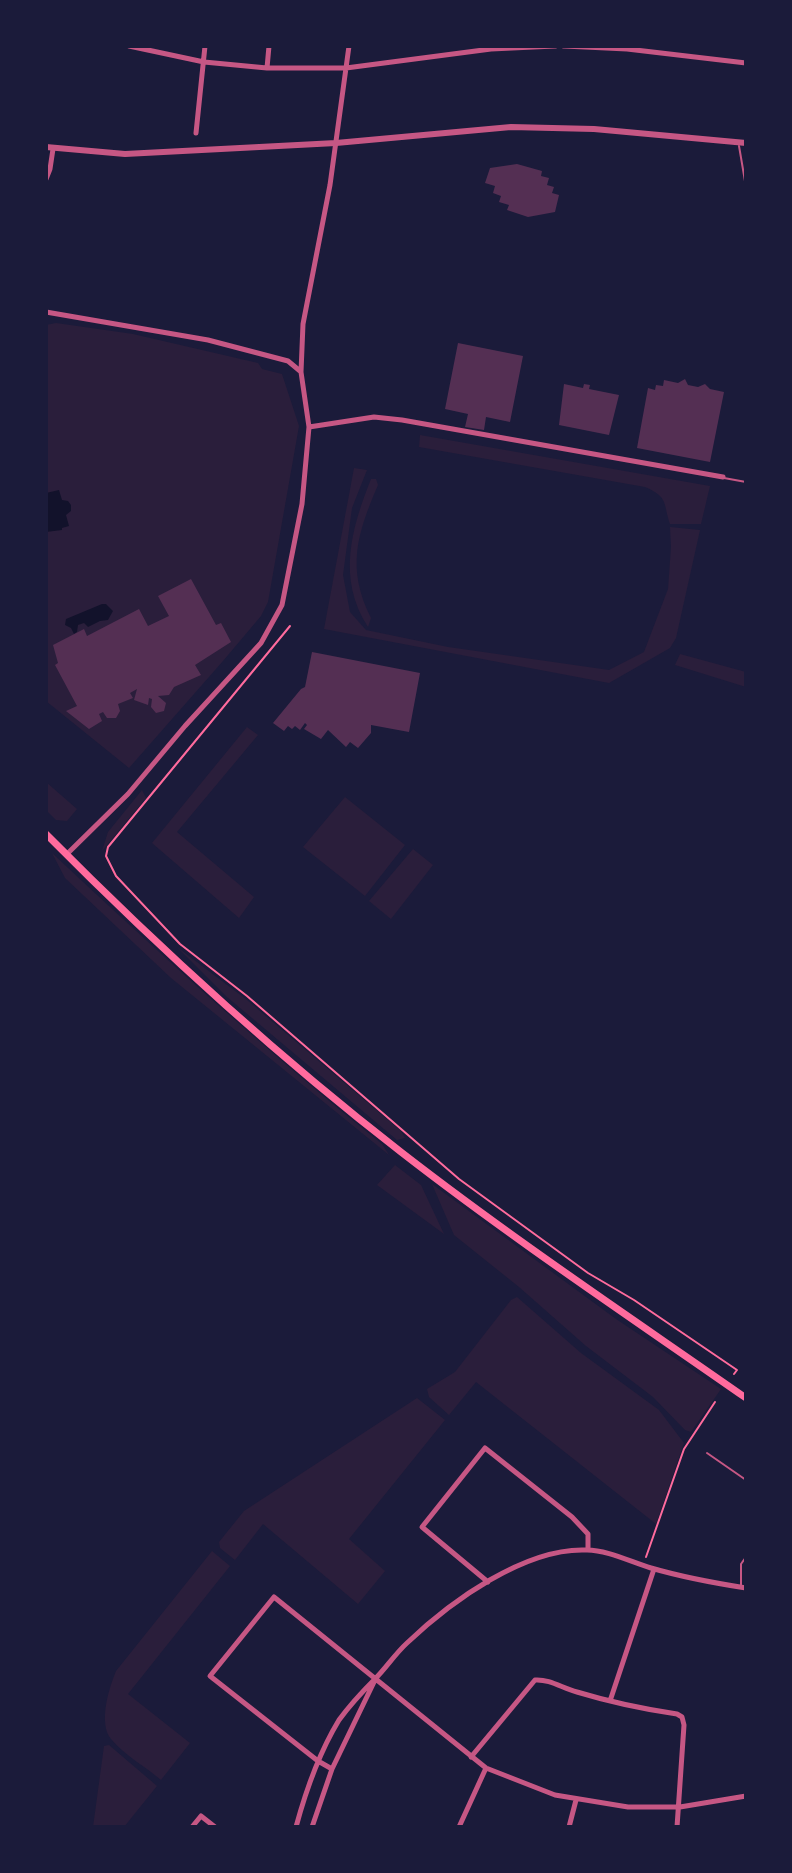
<!DOCTYPE html>
<html>
<head>
<meta charset="utf-8">
<style>
  body { margin:0 }
  #map { position:relative; width:792px; height:1873px; overflow:hidden; background:#1b1b3a; font-family:"Times New Roman",serif }
  canvas { display:block }
  .frame { position:absolute; inset:0; border:48px solid #1b1b3a; pointer-events:none }
</style>
</head>
<body>
<div id="map">
<canvas width="792" height="1873"></canvas>
<div class="frame"></div>
</div>
<script>
const c = document.querySelector('canvas').getContext('2d');
c.lineJoin = 'round';
function fillPath(path, color) { c.fillStyle = color; c.fill(path, 'evenodd'); }
function strokePath(path, color, width, dash) { c.strokeStyle = color; c.lineWidth = width; c.lineCap = dash ? 'butt' : 'round'; c.setLineDash(dash || []); c.stroke(path); }
fillPath(new Path2D(`
  M 56,323 L 133,334 L 258,363 L 262,369 L 282,374 L 299,426 L 268,602 L 261,616 L 223,661 L 129,768 L 46,701 L 46,325 Z
  M 420,435 L 710,486 L 701,524 L 670,524 C 663,504 669,497 645,487 L 419,447 Z
  M 354,468 L 367,470 L 352,508 L 343,575 L 350,612 L 366,630 L 448,647 L 609,670 L 644,652 L 668,589 L 671,547 L 670,527 L 700,530 L 676,638 L 670,648 L 609,683 L 324,629 Z
  M 371,479 L 376,479 L 378,485 C 357,534 346,568 371,618 L 368,627 C 337,579 351,529 371,479 Z
  M 680,654 L 746,672 L 746,687 L 675,665 Z
  M 247,727 L 258,735 L 177,832 L 254,897 L 239,918 L 152,843 Z
  M 46,782 L 77,809 L 67,821 L 56,820 L 46,810 Z
  M 142,790 L 146,798 L 102,851 L 108,832 Z
  M 345,797 L 405,845 L 365,896 L 303,847 Z
  M 413,849 L 433,865 L 391,919 L 369,901 Z
  M 52,853 C 159,953 267,1052 382,1144 L 389,1155 L 171,978 L 65,878 Z
  M 177,947 L 247,1000 L 401,1131 L 405,1138 L 397,1140 L 227,997 Z
  M 395,1165 L 421,1185 L 444,1234 L 377,1185 Z
  M 432,1184 L 616,1319 L 721,1389 L 691,1432 L 685,1430 L 653,1397 L 586,1346 L 519,1287 L 454,1235 Z
  M 517,1297 L 581,1353 L 659,1410 L 684,1443 L 656,1524 L 476,1382 L 449,1415 L 429,1397 L 427,1389 L 455,1372 L 511,1300 Z
  M 417,1398 L 445,1420 L 349,1539 L 385,1571 L 358,1604 L 263,1524 L 235,1560 L 220,1548 L 219,1542 L 244,1511 Z
  M 212,1551 L 230,1566 L 128,1694 L 190,1743 L 161,1780 C 146,1767 124,1755 111,1739 C 98,1723 109,1688 116,1671 Z
  M 109,1745 L 157,1786 L 124,1827 L 93,1827 L 104,1746 Z`), '#2a1e3b');
fillPath(new Path2D(`
  M 59,490 L 62,500 L 68,501 L 71,505 L 71,511 L 66,515 L 69,526 L 62,528 L 62,530 L 46,532 L 46,493 Z
  M 102,604 L 106,604 L 113,611 L 108,620 L 100,621 L 88,627 L 84,623 L 78,625 L 77,632 L 74,634 L 71,628 L 65,625 L 66,619 Z`), '#12122b');
fillPath(new Path2D(`
  M 517,164 L 542,171 L 541,176 L 549,178 L 547,185 L 554,187 L 552,193 L 559,195 L 555,212 L 528,217 L 507,210 L 509,205 L 499,202 L 501,196 L 493,193 L 495,186 L 485,183 L 490,168 Z
  M 458,343 L 523,356 L 510,422 L 486,417 L 484,430 L 465,427 L 468,414 L 445,409 Z
  M 685,379 L 688,385 L 698,387 L 705,384 L 710,389 L 724,392 L 710,462 L 637,448 L 648,388 L 655,390 L 656,385 L 663,386 L 664,380 L 678,383 Z
  M 564,384 L 583,388 L 584,384 L 590,385 L 589,389 L 619,395 L 609,435 L 559,425 Z
  M 191,579 L 216,625 L 221,623 L 231,642 L 195,665 L 201,675 L 174,687 L 169,695 L 158,696 L 166,703 L 164,711 L 156,713 L 151,707 L 152,699 L 149,698 L 148,705 L 134,700 L 137,689 L 130,693 L 133,698 L 118,704 L 120,711 L 116,718 L 107,718 L 103,712 L 99,714 L 102,721 L 89,729 L 66,711 L 77,706 L 55,665 L 58,663 L 53,645 L 84,629 L 87,636 L 139,609 L 148,626 L 169,616 L 158,596 Z
  M 312,652 L 420,673 L 409,732 L 371,725 L 371,733 L 358,748 L 350,742 L 346,747 L 328,730 L 321,739 L 304,729 L 307,725 L 305,723 L 300,730 L 295,726 L 292,729 L 288,726 L 284,731 L 273,723 L 301,689 L 305,687 Z`), '#542f53');
strokePath(new Path2D(`
  M 290,626 L 108,847 L 106,856 L 116,876 L 180,944 L 247,996 L 459,1179 L 588,1273 L 634,1300 L 737,1370 L 734,1374
  M 646,1557 L 684,1449 L 715,1402`), '#ff6b9d', 2);
strokePath(new Path2D(`
  M 739,146 L 746,187
  M 724,478 L 746,482
  M 707,1453 L 746,1480
  M 741,1586 L 741,1564 L 746,1557`), '#c65784', 2);
strokePath(new Path2D(`
  M 129,46 L 204,62 L 267,68 L 346,68 L 491,49 L 555,46
  M 564,46 L 627,49 L 746,63
  M 267,68 L 269,46
  M 196,133 L 205,46
  M 46,179 L 50,169 L 53,149
  M 46,312 L 208,340 L 288,361 L 300,371
  M 309,427 L 374,417 L 402,420 L 723,477
  M 67,854 L 128,794 L 185,726 L 261,643 L 282,605 L 302,504 L 309,427 L 301,372 L 303,324 L 330,185 L 349,46
  M 488,1582 L 422,1527 L 485,1448 L 572,1517 L 588,1534 L 588,1550
  M 610,1701 L 654,1569
  M 471,1757 L 535,1680 C 550,1679 562,1688 577,1692 C 610,1702 643,1709 677,1714 L 682,1717 L 684,1725 L 677,1827
  M 332,1769 L 318,1761 L 210,1676 L 274,1597 L 486,1768 L 555,1795 L 628,1807 L 680,1807 L 746,1796
  M 192,1827 L 201,1816 L 215,1827
  M 296,1827 C 306,1790 319,1753 339,1720 C 350,1705 362,1692 375,1679 C 386,1668 395,1654 407,1643 C 450,1602 525,1547 587,1550 C 607,1550 631,1562 651,1568 C 682,1577 714,1583 746,1588
  M 312,1827 L 332,1769 L 375,1680
  M 459,1827 L 486,1768
  M 569,1827 L 576,1800`), '#c65784', 5);
strokePath(new Path2D(`
  M 46,147 L 125,154 L 336,143 L 511,127 L 594,129 L 746,143`), '#c65784', 6);
strokePath(new Path2D(`
  M 46,834 C 158,947 276,1055 401,1152 C 513,1239 630,1317 746,1398`), '#ff6b9d', 7);
</script>
</body>
</html>
